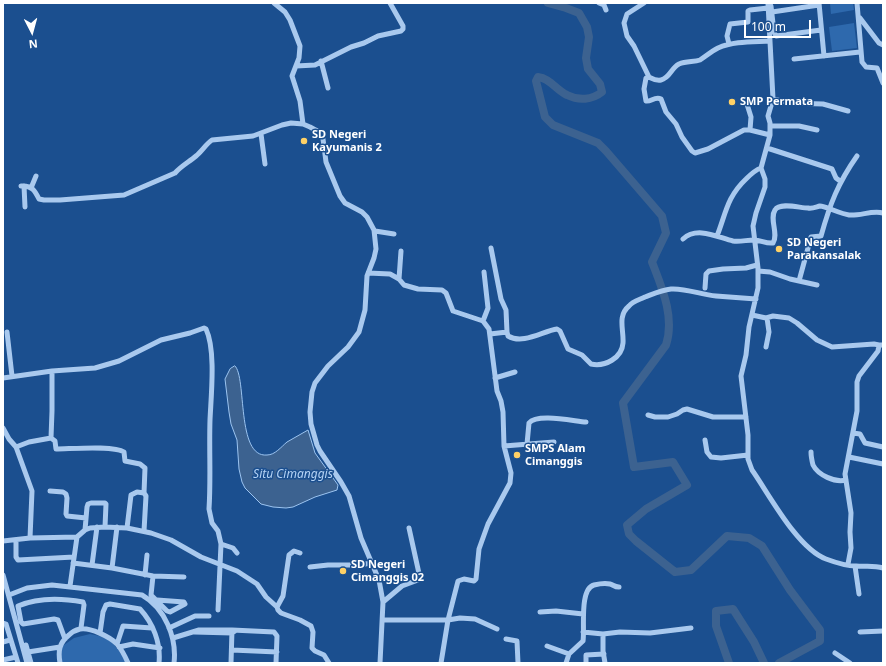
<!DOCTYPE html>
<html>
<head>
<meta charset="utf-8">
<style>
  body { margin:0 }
  #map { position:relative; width:886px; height:666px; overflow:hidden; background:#1b4f8f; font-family:"Noto Sans",sans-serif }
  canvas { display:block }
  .frame { position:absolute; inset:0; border:4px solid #fff; pointer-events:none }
  .north { position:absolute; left:12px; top:12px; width:40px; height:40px; -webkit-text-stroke:3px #1b4f8f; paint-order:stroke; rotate:174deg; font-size:11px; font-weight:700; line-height:16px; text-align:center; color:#fff }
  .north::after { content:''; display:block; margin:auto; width:14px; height:18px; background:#fff; clip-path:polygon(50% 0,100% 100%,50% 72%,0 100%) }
  .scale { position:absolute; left:744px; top:20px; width:67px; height:18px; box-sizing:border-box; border:2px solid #fff; border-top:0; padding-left:5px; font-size:12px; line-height:14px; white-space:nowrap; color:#fff; -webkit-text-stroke:3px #1b4f8f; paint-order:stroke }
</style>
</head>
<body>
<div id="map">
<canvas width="886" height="666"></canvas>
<div class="frame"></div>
<div class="north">N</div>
<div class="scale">100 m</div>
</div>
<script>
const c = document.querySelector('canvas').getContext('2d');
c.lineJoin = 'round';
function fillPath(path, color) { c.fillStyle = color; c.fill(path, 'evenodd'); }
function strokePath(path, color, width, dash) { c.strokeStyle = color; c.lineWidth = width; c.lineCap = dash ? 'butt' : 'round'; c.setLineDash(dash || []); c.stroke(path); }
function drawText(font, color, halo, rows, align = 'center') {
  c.font = font + ' "Noto Sans",sans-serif'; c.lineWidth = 3; c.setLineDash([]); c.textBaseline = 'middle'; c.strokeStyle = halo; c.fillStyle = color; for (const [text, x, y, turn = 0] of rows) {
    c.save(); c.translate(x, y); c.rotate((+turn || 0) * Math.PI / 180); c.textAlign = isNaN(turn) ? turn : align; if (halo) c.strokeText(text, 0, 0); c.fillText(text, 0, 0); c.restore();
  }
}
fillPath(new Path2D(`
  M 830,3 L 853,3 L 854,10 L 831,14 Z
  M 854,23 L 857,48 L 832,51 L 829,27 Z
  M 90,634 C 111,637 117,646 126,663 L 62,663 L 61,647 L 74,638 Z`), '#2e69ad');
const water = new Path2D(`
  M 235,366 C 247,377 236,458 267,455 C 275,455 281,447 287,442 C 294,438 301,434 308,430 L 315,453 L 338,485 L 337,490 L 315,497 L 293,507 L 286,508 L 273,507 L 261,504 L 245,488 L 242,482 L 239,469 L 237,440 L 231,424 L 229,412 L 225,379 L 230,369 Z`);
fillPath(water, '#3c6290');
strokePath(water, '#9cc4f0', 1);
strokePath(new Path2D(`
  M 548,3 L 566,8 L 579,13 L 587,27 L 589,37 L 586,58 L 588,69 L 600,84 L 602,92 C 592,100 579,101 567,95 C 556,90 550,78 538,77 L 536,81 L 545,117 L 553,125 L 598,143 L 606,151 L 662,216 L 666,233 L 652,262 C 662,288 675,317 666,345 L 623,403 L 634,467 L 673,462 L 687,485 L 646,509 L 627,525 L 629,534 L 636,541 L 675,572 L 691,570 L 727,536 L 749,538 L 762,546 L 790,590 L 820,630 L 820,641 L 779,663
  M 729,663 L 716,626 L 716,611 L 733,609 L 754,642 L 764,663`), '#3c6290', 8);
strokePath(new Path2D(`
  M 274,3 L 285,12 L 290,20 L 300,46 L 299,58 L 292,76 L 300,101 L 303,124
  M 599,3 L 604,5 L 606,10
  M 644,3 L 627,14 L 624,23 L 627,36 L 634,46 L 649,77
  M 768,3 L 773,99 L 768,116 L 770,123 L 770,135 L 761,168 L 765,179 L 765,187 L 756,213 L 753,226 L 758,268 L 758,288 L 749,327 L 746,355 L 741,376 L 748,435 L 748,459 L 752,470 C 769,494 797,548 826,559 C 834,562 846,566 856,566 C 865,567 873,565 883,568
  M 819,3 L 824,56
  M 857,3 L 862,62 L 866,67 L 877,68 L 883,83
  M 771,6 L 774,32 L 776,36 L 821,30
  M 772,12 L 819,5
  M 860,18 L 879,43 L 883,45
  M 729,44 L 727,36 L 730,24 L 748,22 L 748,11 L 750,10 L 768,8
  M 794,59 L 860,52
  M 321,61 L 328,88
  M 296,66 L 315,65 L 351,47 L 364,43 L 378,36 L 401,31 L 403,29 L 403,26 L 390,3
  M 773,99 L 790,103 L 823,104 L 848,111
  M 746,101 L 751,117 L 750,130
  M 770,126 L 799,126 L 817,130
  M 261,134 L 265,164
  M 770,135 L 750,130 L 744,130 L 708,149 L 695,153 L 692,151 L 682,137 L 676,124 L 666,112 L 661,99 C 655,96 651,102 646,101 L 644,89 L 646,78 L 649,77 C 653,79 656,81 661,80 C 670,78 671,68 679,64 C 686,61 694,62 700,60 C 706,56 712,51 718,48 C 734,41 753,42 770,41
  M 767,148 L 832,169 L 836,178 L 840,181
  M 21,186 C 32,185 35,191 39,199 L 44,200 L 60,200 L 124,195 L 175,173 C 181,166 189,162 196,156 C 202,151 206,144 212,140 L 253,136 L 282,125 L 291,123 L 303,124 L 310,127 L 321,133 L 323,139 L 326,162 L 340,196 L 345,203 L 362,212 L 367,217 L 374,230 L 376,249 L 374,258 L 367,276 L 365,310 L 359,332 L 348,347 L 328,366 L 315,383 L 312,392 L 310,412 L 311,424 L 317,445 L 320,451 L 341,482 L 349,496 L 361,538 L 379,580 L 383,602 L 380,663
  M 24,186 L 25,207
  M 31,188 L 36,176
  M 375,231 L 394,234
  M 717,236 C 726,213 727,197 746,179 C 751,174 755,170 761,168
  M 683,239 C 697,226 717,237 733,241 C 740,242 747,240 754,240 C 761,240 766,244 773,243 C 779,234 769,219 775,210 C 780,202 800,208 808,208 C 812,209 816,207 820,206 C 825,206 841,214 849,215 C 861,216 872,210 883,213
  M 758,271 L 770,272 L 790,279 L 817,285
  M 368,273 L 390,274 L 399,279 L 404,285 L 418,289 L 442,290 L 446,293 L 453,311 L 483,321 L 489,329 L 497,391 L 501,401 L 503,412 L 504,446 L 511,473 L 510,483 L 488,524 L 479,549 L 476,579 L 474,581 L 464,579 L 458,581 L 448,620 L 383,620
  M 399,279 L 401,251
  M 799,281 L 811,237 L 821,236 C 830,204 838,183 857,156
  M 705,288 L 706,274 L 709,271 L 723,269 L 746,268 L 757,265
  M 752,315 L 766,318 L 773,316 L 789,318 L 797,323 L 817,340 L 832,347 L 874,344 L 879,345 L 883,345
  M 483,321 L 488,308 L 484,272
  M 7,332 L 12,376
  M 507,332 L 508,336 C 523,345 543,331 557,329 L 560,331 L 568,349 L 582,355 L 591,364 C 605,367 622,358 623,343 C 624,330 617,316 629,306 C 633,301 639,300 645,297 C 653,294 662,290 671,289 C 686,288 702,295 716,296 C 729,297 743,298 756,299
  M 490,334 L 507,332 L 506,310 L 501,299 L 491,248
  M 766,347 L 769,332 L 767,318
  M 3,378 L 52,371 L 95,368 L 119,361 L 161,340 L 190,333 L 204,328 L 206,329 C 216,350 211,396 210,420 C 209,450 211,479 209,509 L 212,523 L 218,531 L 221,544 L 218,610
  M 495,378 L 515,372
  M 648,415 L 655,417 L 668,417 L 677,414 L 683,410 L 687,409 L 713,417 L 746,417
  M 3,428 L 9,439 L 16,447 L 32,491 L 30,538
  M 853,433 L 860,434 L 865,443 L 883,447
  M 51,438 L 52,411 L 52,371
  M 705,440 L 707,452 L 711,457 L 721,458 L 748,455
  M 527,444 L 529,423 C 537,413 573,421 586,422
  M 504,446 L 554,442
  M 16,447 L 29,442 L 51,438 L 55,441 L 56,449 C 70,449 114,445 124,452 L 125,461 L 140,464 L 145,468 L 144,493
  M 811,452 C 811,456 812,461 813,465 C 818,475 835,483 846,480
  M 849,457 L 883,464
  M 50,491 L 63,492 L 66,494 L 67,498 L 66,514 L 67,516 L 86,518
  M 127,528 L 131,495 L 137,492 L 144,493 L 146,496 L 144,531
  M 85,530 L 87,507 L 88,504 L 91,503 L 105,503 L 106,504 L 105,527
  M 16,540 L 16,557 L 18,560 L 74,557
  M 3,541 L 30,538 L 77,537 L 85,530 L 90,528 L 105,527 L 127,528 L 151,533 L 171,540 L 201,557 L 237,571 L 257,584 L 266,597 L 277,607 L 278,610 L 281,613 L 300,620 L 311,626 L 313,632 L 312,648 L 315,651 L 324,655 L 329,663
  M 221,544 L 233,548 L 237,553
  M 73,563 L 112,568 L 153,576 L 184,577
  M 848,564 L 851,548 L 850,532 L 851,513 L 845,474 L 857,411 L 857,382 L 859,376 L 878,351 L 879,345
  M 92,565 L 97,527
  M 855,566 L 859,594
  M 310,567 L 328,565 L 358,565 L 372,563
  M 112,568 L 117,527
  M 3,575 L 27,663
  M 145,575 L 147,555
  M 153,576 L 151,595 L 167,611 L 170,612 L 185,604
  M 70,586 L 77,537
  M 9,595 L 27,588 L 52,585 L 142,595 C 165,608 177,638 174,663
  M 157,600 L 184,602 L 185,604
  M 383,602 L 402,586 L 418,580 L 420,578 L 409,528
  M 277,607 L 283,596 L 289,555 L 294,551 L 300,553
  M 540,612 L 556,611 L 583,614
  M 3,623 L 6,624 L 18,663
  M 169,628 L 195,616 L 209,616
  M 194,632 L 232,633 L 235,631
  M 583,632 L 603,634 L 620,632 L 650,633 L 691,628
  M 860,632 L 883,631
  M 100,633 L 103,612 L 106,605 L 110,604 L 140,609 C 153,623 161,643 159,663
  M 603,634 L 603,651 L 605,663
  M 173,638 L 199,630 L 232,630 L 274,632 L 277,636 L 276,663
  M 65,639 L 58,620 L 54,619 L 23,624 L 21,622 L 18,606 C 39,597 61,598 83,602 L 84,605 L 81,628
  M 506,639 L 517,641 L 518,663
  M 3,642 L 10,640
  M 117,644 L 123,626 L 152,628
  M 26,645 L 31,663
  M 547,646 L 569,654
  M 119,647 L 133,644 L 160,648
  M 232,650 L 277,652
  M 28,652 L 60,647
  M 835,653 L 850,663
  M 3,660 L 16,657
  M 60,663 C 58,651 59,643 69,635 C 72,632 76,630 80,629 C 90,627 110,637 117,644 C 122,650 125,656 128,663
  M 231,663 L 232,630
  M 441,663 L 448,620 L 460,618 L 475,619 L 497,629
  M 566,663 L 569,654 L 583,641 C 585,629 579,589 594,585 C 598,584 606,583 610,584 C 614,585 614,587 619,587
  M 586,663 L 586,655 L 604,654`), '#a9c9ee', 5);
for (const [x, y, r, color] of [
  [732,102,4,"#ffd166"],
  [304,141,4,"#ffd166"],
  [779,249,4,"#ffd166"],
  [517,455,4,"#ffd166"],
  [343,571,4,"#ffd166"]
]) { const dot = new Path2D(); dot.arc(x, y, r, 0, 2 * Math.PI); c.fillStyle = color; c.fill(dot); strokePath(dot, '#1b4f8f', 1.5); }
drawText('bold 11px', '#fff', '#1b4f8f', [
  ["SMP Permata",740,102],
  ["SD Negeri",312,135],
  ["Kayumanis 2",312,148],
  ["SD Negeri",787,243],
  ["Parakansalak",787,256],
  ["SMPS Alam",525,449],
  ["Cimanggis",525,462],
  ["SD Negeri",351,565],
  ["Cimanggis 02",351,578]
], 'left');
drawText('italic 12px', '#b5d3f5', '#1b4f8f', [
  ["Situ Cimanggis",293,475]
]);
</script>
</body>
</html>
